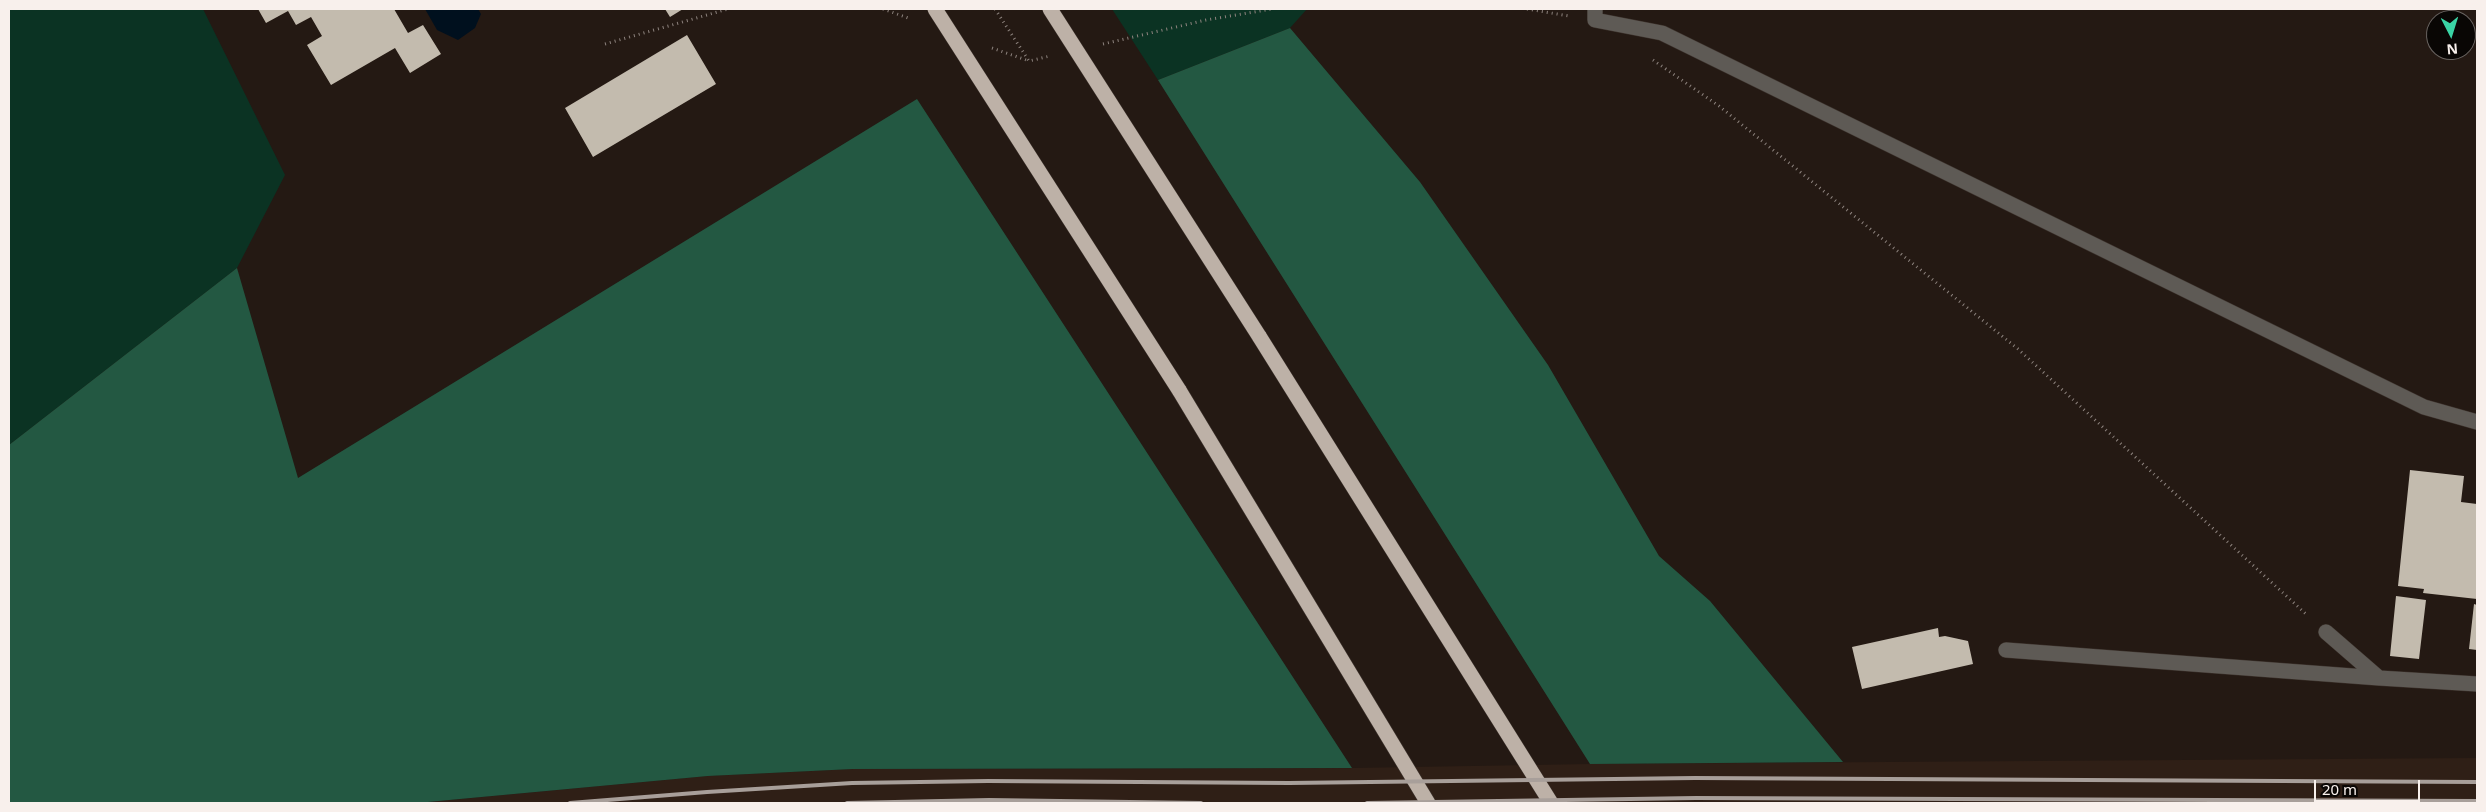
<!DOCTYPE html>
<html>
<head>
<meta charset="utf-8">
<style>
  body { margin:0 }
  #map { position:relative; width:2486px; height:812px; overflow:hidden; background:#241913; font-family:"Noto Sans",sans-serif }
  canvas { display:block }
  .frame { position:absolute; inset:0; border:10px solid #f8f0ec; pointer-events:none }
  .north { position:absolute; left:2426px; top:10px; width:50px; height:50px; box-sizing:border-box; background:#090604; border:1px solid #696461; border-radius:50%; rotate:175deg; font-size:14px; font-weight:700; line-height:20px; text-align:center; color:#f8f0ec }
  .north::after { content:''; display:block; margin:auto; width:18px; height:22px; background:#3ad4a5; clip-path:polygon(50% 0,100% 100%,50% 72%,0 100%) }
  .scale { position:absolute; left:2314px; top:780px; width:106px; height:22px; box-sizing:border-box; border:2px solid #f8f0ec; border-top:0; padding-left:6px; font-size:15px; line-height:18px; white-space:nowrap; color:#f8f0ec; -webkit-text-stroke:4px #090604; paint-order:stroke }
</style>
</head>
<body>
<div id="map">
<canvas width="2486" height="812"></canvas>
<div class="frame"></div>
<div class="north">N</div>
<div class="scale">20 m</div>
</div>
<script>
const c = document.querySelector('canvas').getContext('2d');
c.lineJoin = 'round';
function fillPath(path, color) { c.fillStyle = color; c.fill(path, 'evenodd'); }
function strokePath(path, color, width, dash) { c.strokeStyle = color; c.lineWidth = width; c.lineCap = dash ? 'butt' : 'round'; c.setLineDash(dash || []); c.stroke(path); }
fillPath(new Path2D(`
  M 2477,758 L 2477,803 L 418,803 L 708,776 L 853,769 L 1352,768 L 1590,764 Z`), '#2f1f16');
fillPath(new Path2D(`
  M 9,9 L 203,9 L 285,175 L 237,268 L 9,445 Z
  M 1112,9 L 1307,9 L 1290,28 L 1158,80 Z`), '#0b3323');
fillPath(new Path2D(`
  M 1290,28 L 1420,182 L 1548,365 L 1659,556 L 1710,601 L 1843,762 L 1590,764 L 1158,80 Z
  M 917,99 L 1352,768 L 853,769 L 708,776 L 417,803 L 9,803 L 9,445 L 237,268 L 298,478 Z`), '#235842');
fillPath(new Path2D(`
  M 425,9 L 478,9 L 481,14 L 475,28 L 458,40 L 437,30 Z`), '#00101e');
fillPath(new Path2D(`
  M 258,9 L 394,9 L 408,33 L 423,25 L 441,54 L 410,73 L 395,48 L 331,85 L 307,45 L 322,36 L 311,17 L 296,25 L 288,11 L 266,23 Z
  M 665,9 L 683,9 L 670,17 Z
  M 687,35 L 716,84 L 593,157 L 565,108 Z
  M 2410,470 L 2464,476 L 2461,502 L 2477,504 L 2477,599 L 2423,593 L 2424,589 L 2398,586 Z
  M 2396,596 L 2426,600 L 2419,659 L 2390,656 Z
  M 2474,604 L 2477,605 L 2477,650 L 2469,649 Z
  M 1938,628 L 1939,637 L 1945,636 L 1968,641 L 1973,664 L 1862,689 L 1852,647 Z`), '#c3bbae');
const minor = new Path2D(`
  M 1595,9 L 1595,20 L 1662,33 L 2424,407 L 2477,422
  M 2326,632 L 2379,678 L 2477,684
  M 2006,650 L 2379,678`);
const highway = new Path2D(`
  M 1259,336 L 1551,803
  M 1179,390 L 1428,803`);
strokePath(minor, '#3d332d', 16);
strokePath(highway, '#3d332d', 16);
strokePath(new Path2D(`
  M 883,9 L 911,19
  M 995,9 L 1029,61 L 1050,56
  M 1527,9 L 1569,16
  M 605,44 L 728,9
  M 1103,44 L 1206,20 L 1272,9
  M 992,48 L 1029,61
  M 1653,60 L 1719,106 L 2018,349 L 2307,615`), '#8e847f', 3, [1, 4]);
strokePath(minor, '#5e5a55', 15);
strokePath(highway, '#bdb1a7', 15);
strokePath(new Path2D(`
  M 570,803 L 707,792 L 852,783 L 988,781 L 1289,783 L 1695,778 L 2477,782
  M 847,803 L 989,800 L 1201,803
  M 1367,803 L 1696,798 L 2477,801`), '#a89f9a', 4);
const highwayBridge = new Path2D(`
  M 935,9 L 1179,390
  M 1050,9 L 1259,336`);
strokePath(highwayBridge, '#3d332d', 16, []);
strokePath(highwayBridge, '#bdb1a7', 15);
</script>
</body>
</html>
